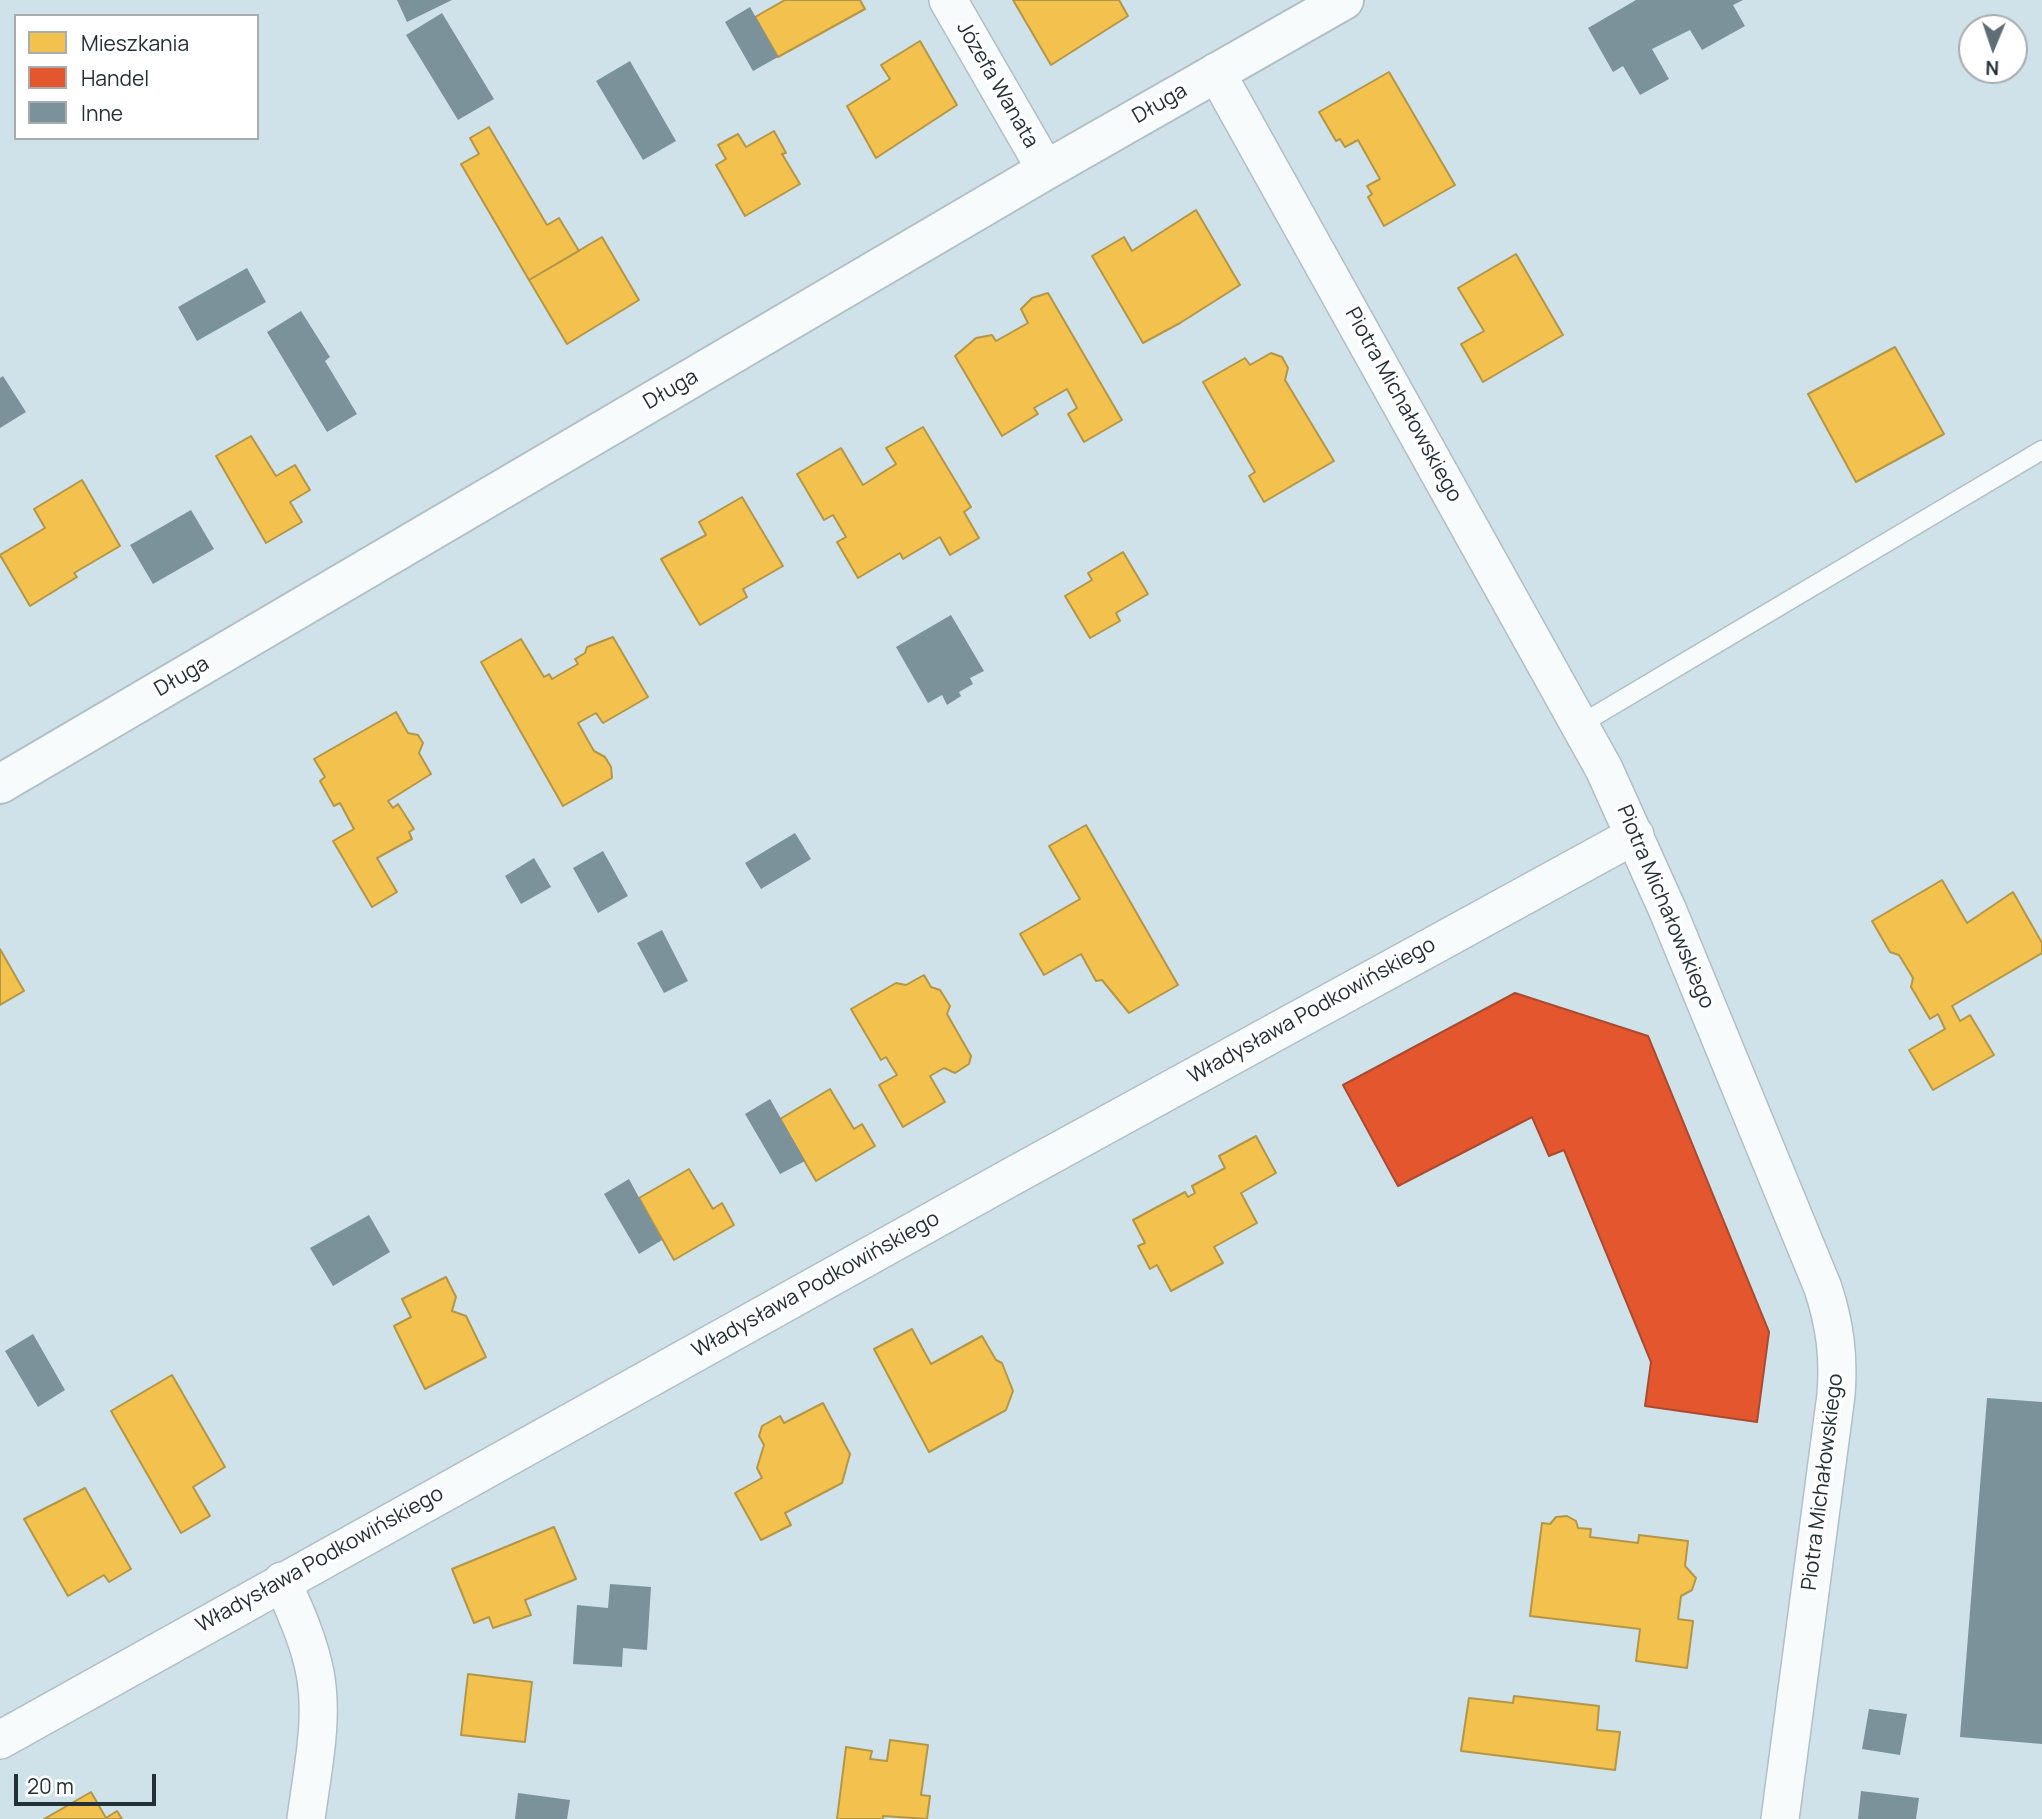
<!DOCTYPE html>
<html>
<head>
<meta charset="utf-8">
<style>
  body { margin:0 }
  #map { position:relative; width:2042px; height:1819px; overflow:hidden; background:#cfe2ea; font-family:Manrope,sans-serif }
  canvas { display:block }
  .legend { position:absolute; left:14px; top:14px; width:245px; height:126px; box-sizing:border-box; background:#fff; border:2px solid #a7acaf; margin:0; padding:9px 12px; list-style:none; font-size:21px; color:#233036 }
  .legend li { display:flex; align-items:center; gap:14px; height:35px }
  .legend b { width:35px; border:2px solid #a7acaf }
  .north { position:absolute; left:1958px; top:14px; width:70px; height:70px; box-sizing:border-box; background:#fff; border:2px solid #a7acaf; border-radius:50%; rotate:182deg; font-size:19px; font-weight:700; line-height:28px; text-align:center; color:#233036 }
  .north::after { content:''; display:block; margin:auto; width:24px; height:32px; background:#5f6e75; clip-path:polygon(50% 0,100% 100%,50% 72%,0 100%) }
  .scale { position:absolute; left:14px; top:1774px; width:142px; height:32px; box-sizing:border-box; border:4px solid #233036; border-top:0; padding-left:9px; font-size:21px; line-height:24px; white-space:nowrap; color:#233036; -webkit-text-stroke:5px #fff; paint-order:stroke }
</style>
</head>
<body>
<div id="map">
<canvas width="2042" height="1819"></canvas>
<ul class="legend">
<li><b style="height:19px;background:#f2c14e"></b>Mieszkania</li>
<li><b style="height:19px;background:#e4572e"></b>Handel</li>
<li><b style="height:19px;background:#7b929b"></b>Inne</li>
</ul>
<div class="north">N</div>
<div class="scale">20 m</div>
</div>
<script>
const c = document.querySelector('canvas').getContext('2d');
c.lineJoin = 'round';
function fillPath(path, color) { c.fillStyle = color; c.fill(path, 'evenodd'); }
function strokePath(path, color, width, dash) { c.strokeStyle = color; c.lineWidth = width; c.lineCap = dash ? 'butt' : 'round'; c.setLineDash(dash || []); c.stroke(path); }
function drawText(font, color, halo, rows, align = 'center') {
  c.font = font + ' Manrope,sans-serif'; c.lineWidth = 7; c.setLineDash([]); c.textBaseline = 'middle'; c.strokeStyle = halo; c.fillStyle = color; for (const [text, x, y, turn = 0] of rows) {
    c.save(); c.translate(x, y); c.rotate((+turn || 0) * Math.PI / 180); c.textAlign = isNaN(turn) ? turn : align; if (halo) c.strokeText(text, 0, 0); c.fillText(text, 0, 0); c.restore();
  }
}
const homes = new Path2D(`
  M 785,0 L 860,0 L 865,9 L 778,57 L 755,17 Z
  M 1013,0 L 1119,0 L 1128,16 L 1051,65 Z
  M 920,41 L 957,105 L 876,158 L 847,106 L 890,79 L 881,65 Z
  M 1389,72 L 1455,185 L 1384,226 L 1368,197 L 1372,194 L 1367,186 L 1380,179 L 1358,140 L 1345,147 L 1340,139 L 1336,141 L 1319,112 Z
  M 489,127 L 547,225 L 559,218 L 579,251 L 529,280 L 461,164 L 479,154 L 470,138 Z
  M 774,131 L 786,153 L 782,154 L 800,184 L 745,216 L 716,165 L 726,159 L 718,145 L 738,134 L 746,147 Z
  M 1196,210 L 1240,285 L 1180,323 L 1143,343 L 1092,256 L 1124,237 L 1132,251 Z
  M 602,237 L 639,300 L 567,344 L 529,280 Z
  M 1516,254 L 1563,335 L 1483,382 L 1461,344 L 1484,331 L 1458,288 Z
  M 1048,293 L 1122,420 L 1084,442 L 1068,414 L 1077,408 L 1067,389 L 1034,408 L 1038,414 L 1002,436 L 955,356 L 976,338 L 992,335 L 996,341 L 1028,323 L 1021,309 L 1032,298 Z
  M 1895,347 L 1944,434 L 1856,482 L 1808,394 Z
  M 1271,353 L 1282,357 L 1288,368 L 1285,380 L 1334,461 L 1264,502 L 1249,476 L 1255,472 L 1203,382 L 1245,358 L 1250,365 Z
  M 923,427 L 971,507 L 964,512 L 979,538 L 950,555 L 940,537 L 903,559 L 900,553 L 858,578 L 837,542 L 846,537 L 833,515 L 824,520 L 797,474 L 841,448 L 863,485 L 896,464 L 886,448 Z
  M 251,436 L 276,476 L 295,465 L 310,490 L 290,502 L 302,522 L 266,543 L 216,456 Z
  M 82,480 L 120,546 L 74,573 L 77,577 L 30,606 L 0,555 L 45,528 L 34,509 Z
  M 742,497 L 783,566 L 743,589 L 747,597 L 700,625 L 661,559 L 706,535 L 699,522 Z
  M 1123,552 L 1148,594 L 1116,613 L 1120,621 L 1090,638 L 1065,596 L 1092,580 L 1088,573 Z
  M 613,637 L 648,697 L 603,723 L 596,713 L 578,723 L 594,751 L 605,757 L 611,767 L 612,778 L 563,806 L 481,662 L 521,639 L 544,677 L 549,674 L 552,679 L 578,664 L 575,659 L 585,653 L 587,647 Z
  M 396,712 L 408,733 L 418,735 L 423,743 L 419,753 L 431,774 L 388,801 L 393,808 L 398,804 L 414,829 L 409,832 L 412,839 L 377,858 L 397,892 L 372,907 L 333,841 L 354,829 L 340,803 L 334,806 L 320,781 L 325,777 L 314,759 Z
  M 1086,825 L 1178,985 L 1129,1013 L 1102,980 L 1096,981 L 1081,954 L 1044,975 L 1020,934 L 1080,899 L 1049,846 Z
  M 1942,880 L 1967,923 L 2013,892 L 2042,943 L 2042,953 L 1952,1006 L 1960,1021 L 1970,1015 L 1994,1055 L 1933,1090 L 1909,1050 L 1945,1029 L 1938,1014 L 1930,1019 L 1911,987 L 1913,978 L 1899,955 L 1890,952 L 1872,921 Z
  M 0,949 L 24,991 L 0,1005 Z
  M 924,975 L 931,987 L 940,990 L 950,1006 L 947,1014 L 971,1056 L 969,1064 L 955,1073 L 944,1068 L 930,1076 L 945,1102 L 903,1127 L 879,1085 L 897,1075 L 886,1057 L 881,1060 L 851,1009 L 896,983 L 906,985 Z
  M 830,1089 L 854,1129 L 862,1124 L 875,1146 L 816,1181 L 780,1119 Z
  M 1256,1136 L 1276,1173 L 1241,1193 L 1257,1223 L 1214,1247 L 1223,1263 L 1171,1291 L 1157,1265 L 1150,1269 L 1138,1246 L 1145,1243 L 1133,1220 L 1185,1192 L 1188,1197 L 1195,1193 L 1192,1186 L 1225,1168 L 1219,1156 Z
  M 689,1169 L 713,1209 L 722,1203 L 734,1225 L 674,1260 L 639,1198 Z
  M 446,1277 L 456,1297 L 452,1311 L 466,1316 L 486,1357 L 425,1389 L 394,1326 L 411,1317 L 402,1299 Z
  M 912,1329 L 931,1364 L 982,1336 L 996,1360 L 1002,1363 L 1013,1391 L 1006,1410 L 929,1452 L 874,1349 Z
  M 172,1375 L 225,1467 L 193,1487 L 210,1516 L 181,1533 L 111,1411 Z
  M 823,1403 L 850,1454 L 842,1483 L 785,1513 L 791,1525 L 761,1540 L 735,1493 L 762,1478 L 757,1468 L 764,1445 L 759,1436 L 762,1426 L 780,1416 L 784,1423 Z
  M 85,1488 L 131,1569 L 109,1582 L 104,1575 L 68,1596 L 24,1519 Z
  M 1567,1516 L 1576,1521 L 1578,1528 L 1591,1529 L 1590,1537 L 1638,1543 L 1639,1535 L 1688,1541 L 1685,1566 L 1696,1578 L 1692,1590 L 1681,1596 L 1678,1619 L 1693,1621 L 1687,1668 L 1636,1661 L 1640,1629 L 1530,1616 L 1542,1523 L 1550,1524 L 1556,1517 Z
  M 554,1527 L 576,1579 L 525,1600 L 531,1615 L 493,1628 L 489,1617 L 474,1623 L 452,1569 Z
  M 468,1674 L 532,1682 L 525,1742 L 461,1735 Z
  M 1514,1696 L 1599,1706 L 1597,1730 L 1620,1732 L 1615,1770 L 1461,1751 L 1469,1698 L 1513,1703 Z
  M 890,1740 L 928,1745 L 921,1795 L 930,1796 L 927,1819 L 883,1816 L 883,1819 L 837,1819 L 846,1747 L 872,1751 L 870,1759 L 887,1761 Z
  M 91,1792 L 106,1818 L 117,1811 L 122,1819 L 44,1819 Z`);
fillPath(homes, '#f2c14e');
strokePath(homes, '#b49647', 2);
const shops = new Path2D(`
  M 1515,993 L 1648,1036 L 1769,1332 L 1757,1422 L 1645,1406 L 1651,1362 L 1564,1150 L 1549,1156 L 1532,1117 L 1398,1186 L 1343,1085 Z`);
fillPath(shops, '#e4572e');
strokePath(shops, '#aa4b30', 2);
fillPath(new Path2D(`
  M 397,0 L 452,0 L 407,22 Z
  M 1636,0 L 1743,0 L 1733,5 L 1745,26 L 1702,50 L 1690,30 L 1652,49 L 1669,79 L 1640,95 L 1623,66 L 1613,72 L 1588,28 Z
  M 750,7 L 778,57 L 753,71 L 725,22 Z
  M 442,13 L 494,99 L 458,120 L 406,35 Z
  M 630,61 L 676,141 L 643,160 L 596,81 Z
  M 247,268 L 266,302 L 197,341 L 178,307 Z
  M 301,311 L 330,357 L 325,361 L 357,414 L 327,432 L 267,332 Z
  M 3,376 L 26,412 L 0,428 L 0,378 Z
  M 191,510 L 214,549 L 153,584 L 130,545 Z
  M 951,615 L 984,671 L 970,678 L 973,684 L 959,692 L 961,696 L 947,705 L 942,695 L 928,703 L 896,647 Z
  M 795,833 L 811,859 L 761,889 L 745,863 Z
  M 603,851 L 628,896 L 598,913 L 573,868 Z
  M 534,858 L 551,887 L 521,904 L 505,876 Z
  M 662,930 L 688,981 L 664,993 L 637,943 Z
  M 770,1099 L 805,1161 L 780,1174 L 745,1114 Z
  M 629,1179 L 662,1240 L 639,1254 L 604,1194 Z
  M 369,1215 L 390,1252 L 333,1286 L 310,1248 Z
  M 33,1334 L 65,1390 L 38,1407 L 5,1351 Z
  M 1987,1398 L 2042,1402 L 2042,1744 L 1960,1737 Z
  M 610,1584 L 651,1587 L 647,1650 L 623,1648 L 622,1667 L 573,1664 L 577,1605 L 608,1608 Z
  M 1869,1709 L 1907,1714 L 1900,1755 L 1862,1749 Z
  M 1861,1791 L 1919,1798 L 1916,1819 L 1858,1819 Z
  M 518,1793 L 570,1800 L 567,1819 L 515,1819 Z`), '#7b929b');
const lane = new Path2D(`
  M 1581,724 L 2042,450`);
const street = new Path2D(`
  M 948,0 L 1046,170
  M 1216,72 L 1604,769 L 1668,911 L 1823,1288 C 1835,1325 1839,1356 1836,1395 L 1780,1819
  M 282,1581 C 295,1611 309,1641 315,1673 C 324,1720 312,1772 306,1819
  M 0,1740 L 1011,1177 L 1635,835`);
const secondary = new Path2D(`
  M 0,784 L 1046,170 L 1344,0`);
strokePath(lane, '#b0bfc5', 21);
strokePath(street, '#b0bfc5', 40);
strokePath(secondary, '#b0bfc5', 42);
strokePath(lane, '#f8fbfc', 18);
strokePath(street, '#f8fbfc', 37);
strokePath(secondary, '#f8fbfc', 38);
drawText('21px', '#233036', '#fff', [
  ["Józefa Wanata",997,85,60],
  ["Długa",1160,104,-30],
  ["Długa",671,390,-30],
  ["Piotra Michałowskiego",1403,405,61],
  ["Długa",182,677,-30],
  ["Piotra Michałowskiego",1665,907,67],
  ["Władysława Podkowińskiego",1312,1011,-29],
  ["Władysława Podkowińskiego",816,1285,-29],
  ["Piotra Michałowskiego",1823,1482,-83],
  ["Władysława Podkowińskiego",320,1560,-29]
]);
</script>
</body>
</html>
